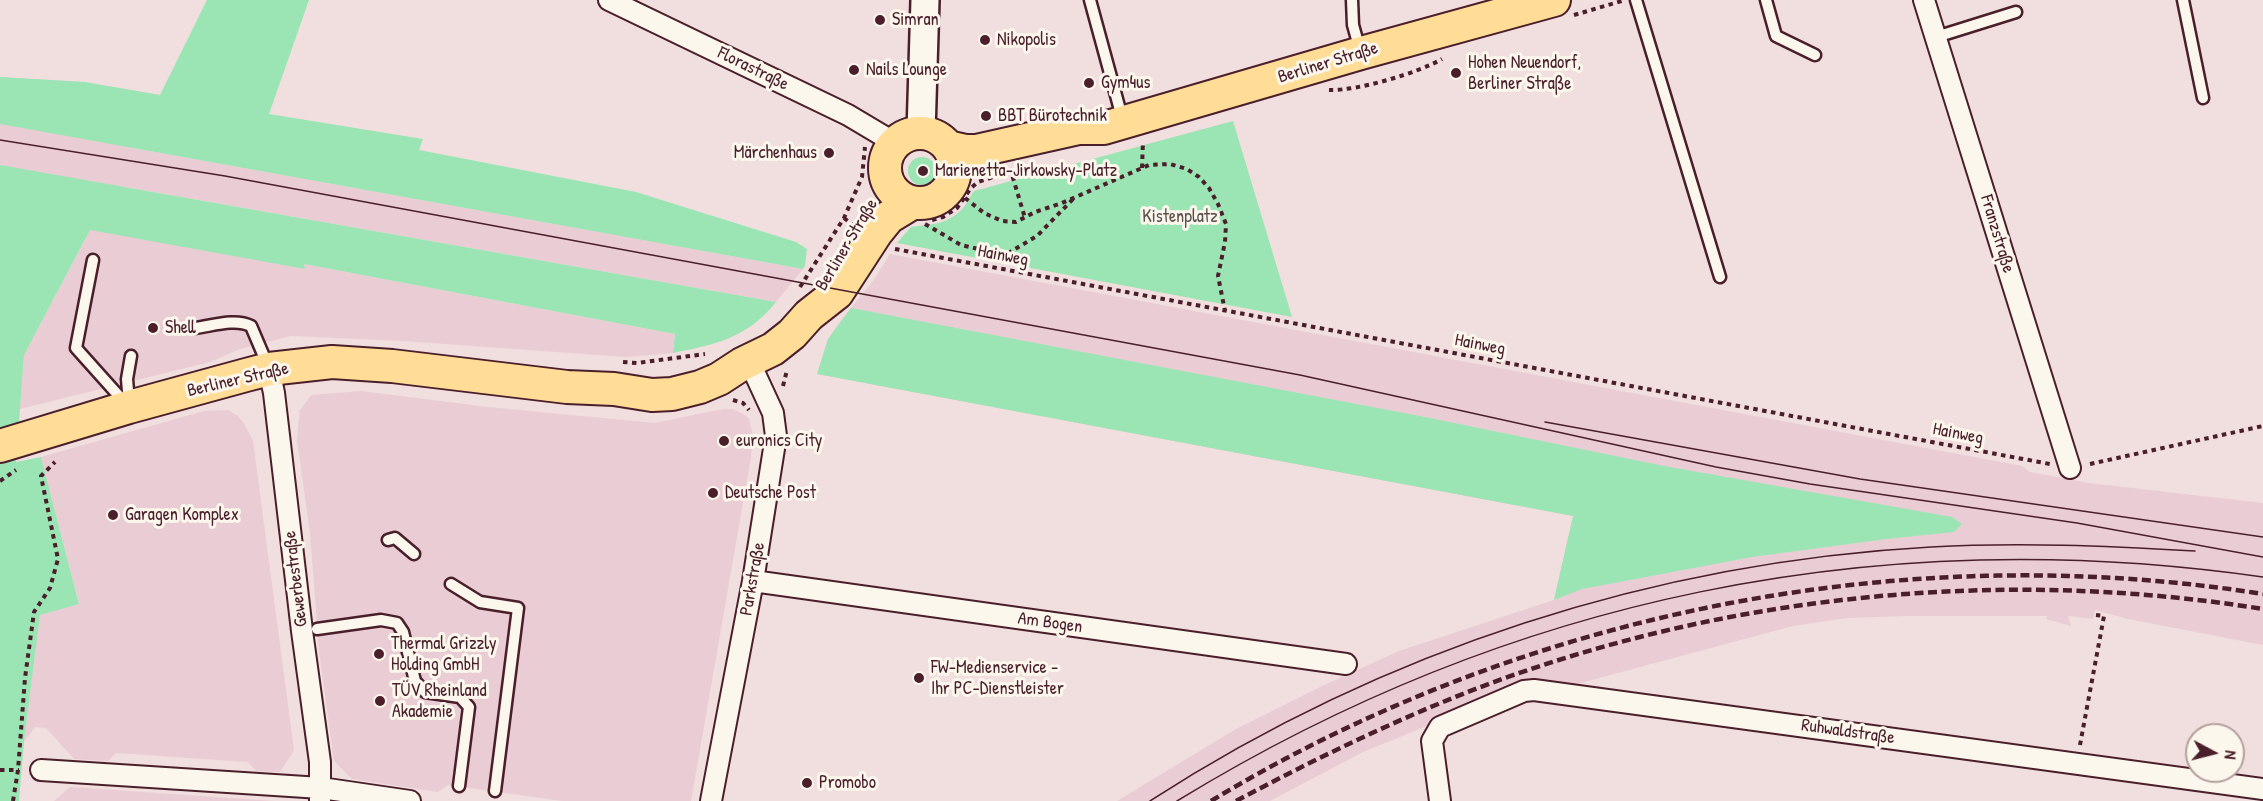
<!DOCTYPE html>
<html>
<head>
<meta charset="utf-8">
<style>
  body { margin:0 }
  #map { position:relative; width:2263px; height:801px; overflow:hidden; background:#f1dede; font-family:"Patrick Hand",sans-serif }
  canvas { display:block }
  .north { position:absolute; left:2185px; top:723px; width:60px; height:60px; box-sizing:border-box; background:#fbf7ec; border:2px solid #b4a19f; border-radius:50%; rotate:97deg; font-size:16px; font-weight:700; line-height:24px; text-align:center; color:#4a1f2b }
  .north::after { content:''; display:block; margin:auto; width:21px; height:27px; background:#4a1f2b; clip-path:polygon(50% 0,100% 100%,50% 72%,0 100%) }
</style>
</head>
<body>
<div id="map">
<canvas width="2263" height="801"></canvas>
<div class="north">N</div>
</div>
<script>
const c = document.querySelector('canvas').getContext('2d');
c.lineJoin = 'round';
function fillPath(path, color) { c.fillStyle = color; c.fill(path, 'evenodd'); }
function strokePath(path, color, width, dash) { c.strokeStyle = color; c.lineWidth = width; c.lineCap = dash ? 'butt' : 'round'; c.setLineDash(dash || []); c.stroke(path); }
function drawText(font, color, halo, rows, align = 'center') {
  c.font = font + ' "Patrick Hand",sans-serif'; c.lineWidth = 6; c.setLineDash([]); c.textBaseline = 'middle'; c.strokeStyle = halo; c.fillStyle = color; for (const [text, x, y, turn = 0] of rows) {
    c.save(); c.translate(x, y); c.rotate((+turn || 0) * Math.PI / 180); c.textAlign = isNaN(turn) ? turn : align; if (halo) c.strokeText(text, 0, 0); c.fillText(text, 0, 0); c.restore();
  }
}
fillPath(new Path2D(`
  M 0,77 L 82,82 L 160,95 L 133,148 L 803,269 L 776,302 L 114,185 L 305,269 L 304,264 L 675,334 L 673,353 L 626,357 L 403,341 L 291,336 L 240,349 L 210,362 L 20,409 L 24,355 L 86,238 L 0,222 Z
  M 890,254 L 2022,466 L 2030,472 L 2089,483 L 2263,503 L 2263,645 L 2128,619 L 2095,610 L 2093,619 L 2068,616 L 2071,626 L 2046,619 L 2047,616 L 1904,616 L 1848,618 L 1793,626 L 1573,685 L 1547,681 L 1503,695 L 1363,752 L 1270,801 L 1117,801 L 1236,729 L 1320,687 L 1399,651 L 1554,600 L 1573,516 L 817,374 L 828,339 L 841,320 L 873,281 Z
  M 361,391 L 488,407 L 655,423 L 723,409 L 733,409 L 745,415 L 749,419 L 753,435 L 751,457 L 691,801 L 562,801 L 448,785 L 438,792 L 352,779 L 334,761 L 319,651 L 310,533 L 297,441 L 298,428 L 300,410 L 311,395 Z
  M 228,410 L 238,416 L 245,425 L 253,441 L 294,750 L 280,772 L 256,771 L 248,762 L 116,753 L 108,761 L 74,759 L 46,728 L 35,727 L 24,742 L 40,615 L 79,603 L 41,457 L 204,411 Z
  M 70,787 L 275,801 L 54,801 Z`), '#eacdd4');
fillPath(new Path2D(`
  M 207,0 L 309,0 L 269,114 L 423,139 L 419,150 L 636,192 L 796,242 L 807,249 L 805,265 L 803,269 L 0,124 L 0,77 L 85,82 L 160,95 Z
  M 1233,121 L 1292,317 L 897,243 L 911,227 C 932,224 948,225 964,207 C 968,202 970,196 974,191 Z
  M908 171a14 14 0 1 1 28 0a14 14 0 1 1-28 0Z
  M 0,165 L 776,302 C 747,338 717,344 673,353 L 675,334 L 304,264 L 305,269 L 90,230 L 24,355 L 16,462 L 41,457 L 79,604 L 40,615 L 24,742 L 19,801 L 0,801 Z
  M 851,308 L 1425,417 L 1664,466 L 1952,517 L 1962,524 L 1954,532 L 1886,539 L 1752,557 L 1582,589 L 1554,600 L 1573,516 L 817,374 L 828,339 Z`), '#9be5b4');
const service = new Path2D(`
  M 1090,0 L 1123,121
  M 1352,0 L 1353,25 L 1360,50
  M 1636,0 L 1720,277
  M 1766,0 L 1776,36 L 1815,55
  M 2183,0 L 2203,98
  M 1936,37 L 2016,12
  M 93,260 L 76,348 L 127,405
  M 195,328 C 212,326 235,318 251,326 L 268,366
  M 129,403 L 127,379 L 131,356
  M 388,540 L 395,538 L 414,554
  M 451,584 L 480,602 L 518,608 L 495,791
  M 317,629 L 381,620 L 397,623 L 403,632 L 415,681 L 425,692 L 460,697 L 469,707 L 459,786`);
const minor = new Path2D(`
  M 609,0 L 848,115 L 895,143
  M 1924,0 L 2070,468
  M 269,369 L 274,393 L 302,631 L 320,762 L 320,801
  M 753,581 L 1346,664
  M 41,770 L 321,788 L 410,801
  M 711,801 L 753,581 L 776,436 L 773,413 L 749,361
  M 1440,801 L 1432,741 L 1440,727 L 1524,691 L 1534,690 L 2263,789`);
const secondary = new Path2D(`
  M 921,133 L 925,0`);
const primary = new Path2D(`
  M885 168a35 35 0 1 1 70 0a35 35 0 1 1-70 0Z
  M 948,147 L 966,151 L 976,151 L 1079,128 L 1104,128 L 1361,53 L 1554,0
  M 0,446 L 129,407 L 246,375 L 269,369 L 332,362 L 392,366 L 567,387 L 614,389 L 652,395 L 672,394 L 700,387 L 719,379 L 742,364 L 773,349 L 792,334 L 809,315 L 837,293 L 876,233 L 889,217 L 912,203`);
strokePath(service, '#4a1f2b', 15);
strokePath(minor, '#4a1f2b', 24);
strokePath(secondary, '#4a1f2b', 32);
strokePath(primary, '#4a1f2b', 36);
strokePath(new Path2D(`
  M 1574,15 L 1622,1
  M 1329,90 C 1357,91 1418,73 1442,59
  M 1010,168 L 1025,218
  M 1142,168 L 1143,141
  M 965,198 L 984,213 L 1002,221 L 1016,222 L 1035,212 L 1062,203 L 1149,165 L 1170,164 L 1187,169 L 1199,177 L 1209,188 L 1218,204 L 1226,224 L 1225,242 L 1218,276 L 1225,311
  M 844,218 L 853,225
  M 932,220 L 943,217 L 957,208 L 971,188 L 978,182 L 1006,173
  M 925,224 L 961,245 L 1005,255 L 1037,236 L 1073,199
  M 895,249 L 2050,464
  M 800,287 L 844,218 L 862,177 L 865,147
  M 623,362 L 637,363 L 705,354
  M 783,386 L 787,370
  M 733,400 L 743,403 L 749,410
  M 2090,464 L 2263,426
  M 0,481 L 16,470
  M 2080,745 L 2104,616 L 2096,615
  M 0,770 L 19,770
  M 13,801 L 18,770 L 25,678 L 34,612 L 50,588 L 58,559 L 41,476 L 55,462`), '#4a1f2b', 4, [4.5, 4.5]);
strokePath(service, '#fbf7ec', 10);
strokePath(minor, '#fbf7ec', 20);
strokePath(secondary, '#fbf7ec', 27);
strokePath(primary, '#ffdd96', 32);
strokePath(new Path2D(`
  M 0,140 L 225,176 L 1300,375 L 1716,467 L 1810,484 L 2077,523 L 2263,557
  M 1545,422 L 1860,479 L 2263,537
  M 1150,801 C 1383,650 1655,562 1931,547 C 2020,542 2107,546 2195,551
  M 1177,801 C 1510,597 1877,522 2263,577`), '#4a1f2b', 1.5);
strokePath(new Path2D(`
  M 1211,801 C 1523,612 1903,537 2263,594
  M 1236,801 C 1315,759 1395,720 1478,688 C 1725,594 2002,567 2263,609`), '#4a1f2b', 4.5, [9, 4.5]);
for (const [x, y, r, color] of [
  [880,20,6,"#4a1f2b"],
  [985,40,6,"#4a1f2b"],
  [854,70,6,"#4a1f2b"],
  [1456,73,6,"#4a1f2b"],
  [1089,83,6,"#4a1f2b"],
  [986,116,6,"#4a1f2b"],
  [829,153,6,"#4a1f2b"],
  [923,171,6,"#4a1f2b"],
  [153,328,6,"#4a1f2b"],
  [724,441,6,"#4a1f2b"],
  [713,493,6,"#4a1f2b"],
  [113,515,6,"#4a1f2b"],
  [379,654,6,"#4a1f2b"],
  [919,678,6,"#4a1f2b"],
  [380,701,6,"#4a1f2b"],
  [807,783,6,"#4a1f2b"]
]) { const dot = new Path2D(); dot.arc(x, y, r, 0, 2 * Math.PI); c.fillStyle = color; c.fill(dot); strokePath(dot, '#fbf7ec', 2); }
drawText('18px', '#4a1f2b', '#fbf7ec', [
  ["Simran",892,20],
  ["Nikopolis",997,40],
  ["Hohen Neuendorf,",1468,63],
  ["Berliner Straße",1468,84],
  ["Nails Lounge",866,70],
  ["Gym4us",1101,83],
  ["BBT Bürotechnik",998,116],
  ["Märchenhaus",817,153,"right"],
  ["Marienetta-Jirkowsky-Platz",935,171],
  ["Shell",165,328],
  ["euronics City",736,441],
  ["Deutsche Post",725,493],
  ["Garagen Komplex",125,515],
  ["Thermal Grizzly",391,644],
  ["Holding GmbH",391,665],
  ["FW-Medienservice -",931,668],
  ["Ihr PC-Dienstleister",931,689],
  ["TÜV Rheinland",392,691],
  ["Akademie",392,712],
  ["Promobo",819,783]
], 'left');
drawText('18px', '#4a1f2b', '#fbf7ec', [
  ["Berliner Straße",1328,63,-17],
  ["Florastraße",753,69,26],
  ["Franzstraße",1997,234,73],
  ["Berliner Straße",847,245,-59],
  ["Hainweg",1003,256,11],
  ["Hainweg",1480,345,11],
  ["Berliner Straße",238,380,-13],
  ["Hainweg",1958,434,11],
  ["Gewerbestraße",296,579,-97],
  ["Parkstraße",753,579,-80],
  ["Am Bogen",1050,623,8],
  ["Ruhwaldstraße",1848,732,8]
]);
drawText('18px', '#5e504d', '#fbf7ec', [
  ["Kistenplatz",1180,217]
]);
</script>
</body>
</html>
